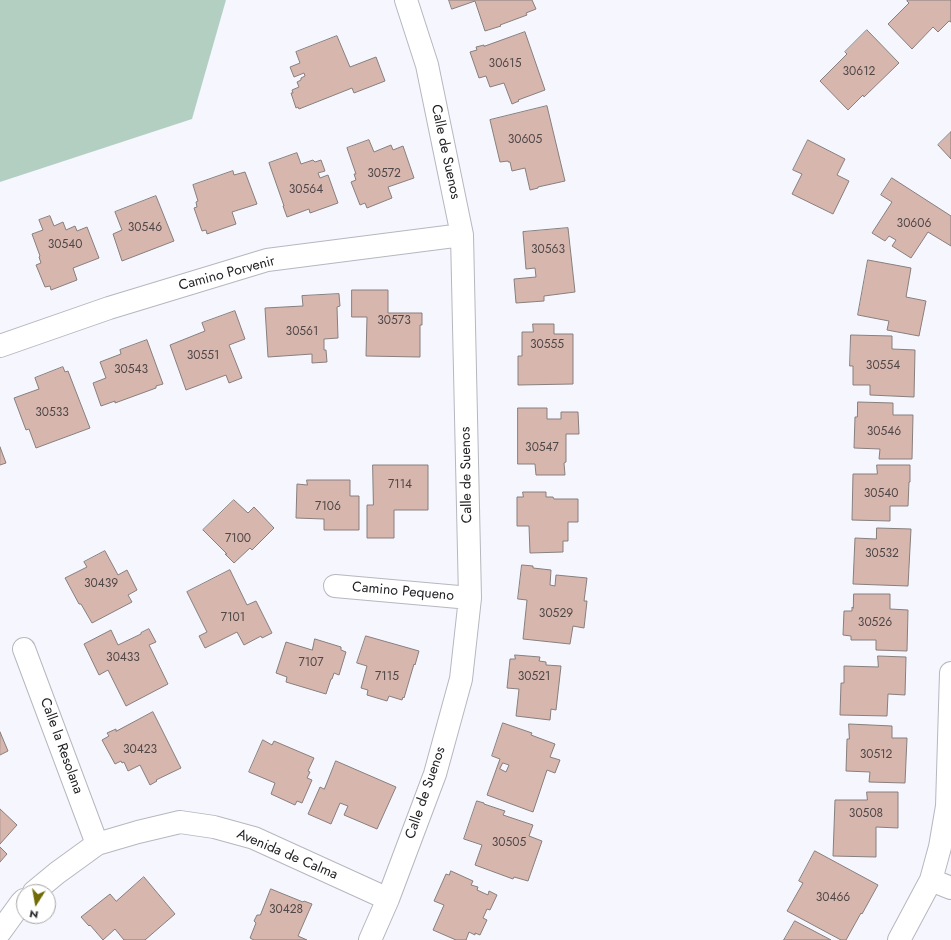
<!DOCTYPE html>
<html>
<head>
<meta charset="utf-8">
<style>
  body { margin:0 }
  #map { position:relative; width:951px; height:940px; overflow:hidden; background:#f5f6fe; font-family:Jost,sans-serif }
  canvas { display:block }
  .north { position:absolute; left:16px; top:884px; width:40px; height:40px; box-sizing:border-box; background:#fff; border:1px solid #a7a7a8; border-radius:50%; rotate:191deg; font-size:11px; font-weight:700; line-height:16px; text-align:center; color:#222225 }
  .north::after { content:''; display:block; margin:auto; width:14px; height:18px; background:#706b07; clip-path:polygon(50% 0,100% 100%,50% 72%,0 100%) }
</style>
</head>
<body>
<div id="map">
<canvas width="951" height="940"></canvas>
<div class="north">N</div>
</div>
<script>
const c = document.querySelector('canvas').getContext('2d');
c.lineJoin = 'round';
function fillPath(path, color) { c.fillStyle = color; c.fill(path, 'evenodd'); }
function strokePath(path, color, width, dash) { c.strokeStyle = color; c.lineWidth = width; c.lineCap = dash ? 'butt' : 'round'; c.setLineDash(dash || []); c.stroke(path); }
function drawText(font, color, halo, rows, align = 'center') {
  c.font = font + ' Jost,sans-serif'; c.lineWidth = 3; c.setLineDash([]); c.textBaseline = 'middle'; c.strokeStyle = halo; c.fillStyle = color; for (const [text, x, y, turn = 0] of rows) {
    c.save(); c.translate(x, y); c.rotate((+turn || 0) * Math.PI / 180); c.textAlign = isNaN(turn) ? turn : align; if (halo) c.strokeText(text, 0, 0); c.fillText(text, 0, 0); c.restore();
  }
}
fillPath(new Path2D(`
  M 0,0 L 226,0 L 192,119 L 0,182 Z`), '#b3cfc1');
const building = new Path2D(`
  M 449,0 L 532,0 L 536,9 L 526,13 L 527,15 L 500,25 L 501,26 L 485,31 L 475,1 L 452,9 Z
  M 909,0 L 951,0 L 951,22 L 949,21 L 938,32 L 933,27 L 912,49 L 888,24 L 909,3 L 907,1 Z
  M 867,30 L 899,63 L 864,97 L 863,95 L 848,110 L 820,81 L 847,54 L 845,52 Z
  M 525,32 L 545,90 L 518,100 L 519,101 L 512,104 L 504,83 L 490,87 L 486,76 L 479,78 L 470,52 L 477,50 L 476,47 L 484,45 L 484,46 Z
  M 337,36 L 350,67 L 376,57 L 385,81 L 354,93 L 352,88 L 299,109 L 298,107 L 296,108 L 291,93 L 293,93 L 292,90 L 299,87 L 297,82 L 301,80 L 301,78 L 305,76 L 304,73 L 294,77 L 290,67 L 300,63 L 296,52 Z
  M 547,106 L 565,181 L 538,187 L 538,188 L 530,190 L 525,168 L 512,171 L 510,162 L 508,162 L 508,161 L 500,162 L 490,120 Z
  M 951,132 L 951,159 L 938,145 Z
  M 369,140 L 374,152 L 391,145 L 393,150 L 403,146 L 414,178 L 388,187 L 392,198 L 367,208 L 365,203 L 360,205 L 351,182 L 356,180 L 354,174 L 356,174 L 347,148 Z
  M 808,140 L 845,159 L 837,175 L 849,181 L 833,214 L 792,194 L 802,174 L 793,170 Z
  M 297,153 L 301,164 L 313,160 L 315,162 L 321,160 L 325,171 L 318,173 L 320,178 L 328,175 L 338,203 L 310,213 L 309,209 L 287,217 L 283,206 L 284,206 L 269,163 Z
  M 233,171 L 234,175 L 245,172 L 257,204 L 232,212 L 236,224 L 207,234 L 206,230 L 202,231 L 194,208 L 197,207 L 196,202 L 198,201 L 193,185 Z
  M 892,178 L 951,216 L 951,246 L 928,232 L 911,258 L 892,246 L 896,240 L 889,236 L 885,241 L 872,233 L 892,202 L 881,195 Z
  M 156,196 L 174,241 L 122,261 L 113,234 L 122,230 L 115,212 Z
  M 50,216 L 54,226 L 63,222 L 66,230 L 75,226 L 77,231 L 87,227 L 99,258 L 73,268 L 77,280 L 51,290 L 50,286 L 45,287 L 36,265 L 41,263 L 39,257 L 40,256 L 32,234 L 43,230 L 39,220 Z
  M 568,228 L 575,292 L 544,296 L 544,301 L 516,303 L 514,279 L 536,277 L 535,268 L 526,269 L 523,232 Z
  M 868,260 L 911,268 L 906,297 L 926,301 L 919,336 L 887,330 L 889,321 L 858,315 Z
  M 352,290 L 388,290 L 388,313 L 422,313 L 422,325 L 420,325 L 420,357 L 366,356 L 367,317 L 352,317 Z
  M 339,294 L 340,306 L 337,307 L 338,338 L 324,339 L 324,350 L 326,350 L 327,362 L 312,363 L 312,354 L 268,357 L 265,308 L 303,306 L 302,296 Z
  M 235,311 L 245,339 L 229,345 L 242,378 L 229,383 L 226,375 L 186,390 L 170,345 L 205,331 L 202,323 Z
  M 533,324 L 554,324 L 554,334 L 573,334 L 573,384 L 518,385 L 518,356 L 522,356 L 522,332 L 533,332 Z
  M 851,335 L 892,336 L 892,349 L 915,350 L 914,397 L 870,395 L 870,385 L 853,385 L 853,366 L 850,366 Z
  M 147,340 L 163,384 L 156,386 L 156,388 L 115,403 L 115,401 L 101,406 L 93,383 L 106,378 L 100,362 L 121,354 L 120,350 Z
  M 63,367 L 65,372 L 68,371 L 90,428 L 36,448 L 29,429 L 26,430 L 14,398 L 39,389 L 35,378 Z
  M 858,402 L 893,403 L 893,415 L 913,415 L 912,459 L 879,459 L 880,449 L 854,448 L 855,417 L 857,417 Z
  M 518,408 L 547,408 L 547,419 L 561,419 L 561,412 L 578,412 L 579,434 L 566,434 L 566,462 L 564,463 L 565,475 L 536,475 L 535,464 L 518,464 Z
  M 0,447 L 6,463 L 0,465 Z
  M 373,465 L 428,465 L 428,510 L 394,510 L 394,538 L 367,538 L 367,505 L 373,505 Z
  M 877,465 L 910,465 L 910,482 L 909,482 L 908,506 L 890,506 L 890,521 L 852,520 L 853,474 L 877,474 Z
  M 307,480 L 350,480 L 350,496 L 359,496 L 359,530 L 324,530 L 324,519 L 296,518 L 297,484 L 307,485 Z
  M 523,492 L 546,492 L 546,497 L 553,497 L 554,499 L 578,499 L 578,522 L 568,522 L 568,541 L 563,541 L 563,552 L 530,553 L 529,526 L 517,526 L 517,497 L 523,497 Z
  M 234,500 L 248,513 L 254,507 L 274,528 L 252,550 L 250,548 L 234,563 L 225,554 L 227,554 L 203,530 Z
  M 877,528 L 911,529 L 908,586 L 853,584 L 855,538 L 876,539 Z
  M 105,551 L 118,575 L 127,570 L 137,590 L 128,595 L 132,602 L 92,623 L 81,604 L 79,604 L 65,578 L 87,567 L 84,562 Z
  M 522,565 L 533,566 L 533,568 L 551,570 L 550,585 L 555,586 L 556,575 L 587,578 L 584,601 L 587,601 L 584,628 L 573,626 L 570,644 L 523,639 L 527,600 L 518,599 Z
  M 230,570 L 247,605 L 256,601 L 272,633 L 262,638 L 261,636 L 244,645 L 237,632 L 205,648 L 199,636 L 207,632 L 187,592 Z
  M 854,594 L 890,594 L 890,609 L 908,610 L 907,651 L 876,650 L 876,640 L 851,640 L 851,636 L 843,635 L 844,611 L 852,611 L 852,607 L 853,608 Z
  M 149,629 L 156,642 L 149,645 L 168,684 L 126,706 L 108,670 L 99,675 L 84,644 L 111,630 L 118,645 L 141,634 L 141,633 Z
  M 366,636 L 419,651 L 415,665 L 414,664 L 404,698 L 403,697 L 402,700 L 389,696 L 387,701 L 367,695 L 368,690 L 361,688 L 367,666 L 357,663 Z
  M 315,639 L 341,647 L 341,650 L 346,652 L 339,675 L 334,673 L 332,679 L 331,679 L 326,694 L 286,682 L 287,677 L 276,673 L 286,642 L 312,650 Z
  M 515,655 L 540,657 L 539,661 L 546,662 L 546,665 L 561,666 L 556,710 L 551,709 L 550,720 L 516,716 L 519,689 L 507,688 L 510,659 L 515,659 Z
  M 878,656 L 906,657 L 905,695 L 888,694 L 887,716 L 840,715 L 841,683 L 844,683 L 844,666 L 878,667 Z
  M 153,712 L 181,768 L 156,780 L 157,781 L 150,785 L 140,765 L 128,771 L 124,762 L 122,763 L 121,761 L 115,764 L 102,740 L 109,736 L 107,733 L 116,729 L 116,731 Z
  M 503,723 L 532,733 L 531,735 L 555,744 L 550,757 L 560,760 L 555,773 L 547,770 L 533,812 L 487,795 L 500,759 L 492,756 ZM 503,763 L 509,765 L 506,772 L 500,769 Z
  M 849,724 L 892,726 L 892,738 L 907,738 L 905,783 L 869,782 L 870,772 L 846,771 L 847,739 L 849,739 Z
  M 0,732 L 8,751 L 0,755 Z
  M 263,740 L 272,745 L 274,741 L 314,758 L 308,771 L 310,772 L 307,778 L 312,780 L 302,803 L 297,801 L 295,805 L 271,794 L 275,783 L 249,772 Z
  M 336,761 L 396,787 L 377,829 L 344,815 L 348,806 L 340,803 L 331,824 L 308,814 L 320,787 L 324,789 Z
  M 867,792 L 898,792 L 898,828 L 876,827 L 876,857 L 833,856 L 835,800 L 867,800 Z
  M 477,801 L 484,803 L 484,804 L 505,811 L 503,815 L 533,825 L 529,836 L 542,841 L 528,881 L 514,877 L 513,879 L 475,865 L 482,845 L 464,839 Z
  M 0,809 L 17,825 L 0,844 Z
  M 0,847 L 7,854 L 0,862 Z
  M 815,851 L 878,885 L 862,914 L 861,913 L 846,940 L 841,940 L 787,911 L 803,883 L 799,881 Z
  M 451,871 L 473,881 L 471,885 L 478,887 L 477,890 L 488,895 L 489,891 L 497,895 L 490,910 L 487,909 L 483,918 L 487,920 L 480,935 L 475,933 L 475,935 L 469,932 L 466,940 L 456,940 L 433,930 L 444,905 L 434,901 L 446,874 L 449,875 Z
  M 144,877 L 175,914 L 145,940 L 124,940 L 115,929 L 103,940 L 90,925 L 89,926 L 81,917 L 110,894 L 116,901 Z
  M 271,889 L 303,902 L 304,901 L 312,904 L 298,936 L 307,940 L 254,940 L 250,938 L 256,923 L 254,921 L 257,915 L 260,915 Z
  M 795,921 L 831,940 L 784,940 Z`);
fillPath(building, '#d7b6ae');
strokePath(building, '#877f7d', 1);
const minor = new Path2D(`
  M 0,346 L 109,308 L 267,260 L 462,235
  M 335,586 L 470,598
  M 24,649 L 97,844
  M 931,880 L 951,888
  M 34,892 L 57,873 L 97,844 L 138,832 L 180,822 L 214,827 L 254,838 L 388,899
  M 0,932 L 21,903 L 24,900
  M 370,940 L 388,899 L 435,774 L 461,679 L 470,598 L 462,235 L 427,65 L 406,0
  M 899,940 L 931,880 L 940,847 L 947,806 L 951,673`);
strokePath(minor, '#b6b7bf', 24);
strokePath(minor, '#fff', 22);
drawText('12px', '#4f4747', null, [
  ["30615",505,64],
  ["30612",859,72],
  ["30605",525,140],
  ["30572",384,174],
  ["30564",306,190],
  ["30606",914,224],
  ["30546",145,228],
  ["30540",65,245],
  ["30563",548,250],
  ["30573",394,321],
  ["30561",302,332],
  ["30555",547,345],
  ["30551",203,356],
  ["30554",883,366],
  ["30543",131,370],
  ["30533",52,413],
  ["30546",884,432],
  ["30547",542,448],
  ["7114",400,485],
  ["30540",881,494],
  ["7106",328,507],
  ["7100",238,539],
  ["30532",882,554],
  ["30439",101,584],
  ["30529",556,614],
  ["7101",233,618],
  ["30526",875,623],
  ["30433",123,658],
  ["7107",311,663],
  ["7115",387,677],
  ["30521",534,677],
  ["30423",140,750],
  ["30512",876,755],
  ["30508",866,814],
  ["30505",509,843],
  ["30466",833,898],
  ["30428",286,910]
]);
drawText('14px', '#222225', '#fff', [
  ["Calle de Suenos",445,152,78],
  ["Camino Porvenir",227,274,-15],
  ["Calle de Suenos",467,475,-91],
  ["Camino Pequeno",403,592,5],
  ["Calle la Resolana",61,746,70],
  ["Calle de Suenos",426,793,-71],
  ["Avenida de Calma",287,855,23]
]);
</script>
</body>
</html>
